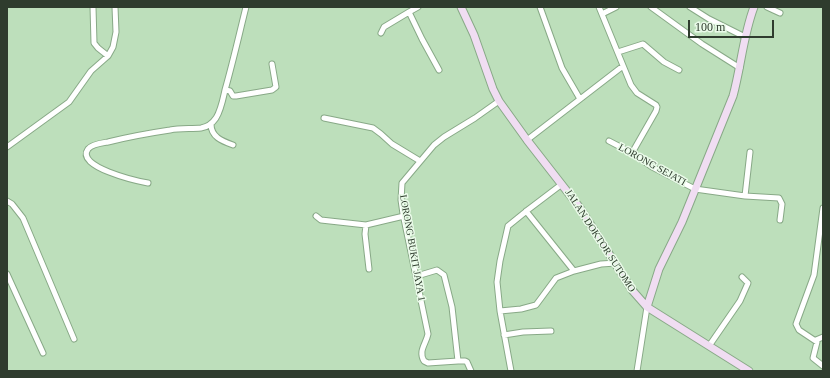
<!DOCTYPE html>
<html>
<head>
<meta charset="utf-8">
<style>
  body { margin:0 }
  #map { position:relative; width:830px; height:378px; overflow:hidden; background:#bddfbb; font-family:Georgia,serif }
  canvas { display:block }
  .frame { position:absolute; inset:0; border:8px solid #2f3c2e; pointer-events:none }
  .scale { position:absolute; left:688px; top:20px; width:86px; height:18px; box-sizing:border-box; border:2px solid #2f3c2e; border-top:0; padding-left:5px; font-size:12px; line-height:14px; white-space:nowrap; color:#2f3c2e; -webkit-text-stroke:3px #eafbe9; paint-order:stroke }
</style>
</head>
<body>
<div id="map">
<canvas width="830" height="378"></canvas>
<div class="frame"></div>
<div class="scale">100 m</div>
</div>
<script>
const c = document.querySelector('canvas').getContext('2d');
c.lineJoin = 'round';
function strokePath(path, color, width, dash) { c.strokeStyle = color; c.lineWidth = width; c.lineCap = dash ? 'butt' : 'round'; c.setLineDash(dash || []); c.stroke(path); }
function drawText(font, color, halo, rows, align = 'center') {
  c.font = font + ' Georgia,serif'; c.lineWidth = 3; c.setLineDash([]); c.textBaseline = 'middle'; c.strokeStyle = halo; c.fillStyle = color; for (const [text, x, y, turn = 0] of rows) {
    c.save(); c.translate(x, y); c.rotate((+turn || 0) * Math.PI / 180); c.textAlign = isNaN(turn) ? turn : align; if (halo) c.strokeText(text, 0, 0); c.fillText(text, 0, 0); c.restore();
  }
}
const street = new Path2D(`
  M 93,7 L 94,43 L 98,48 L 108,56
  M 418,7 L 409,12 L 422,39 L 439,70
  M 540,7 L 562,68 L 580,99
  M 599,7 L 631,85 L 637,93 L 656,105 L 657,107 L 656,111 L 632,153
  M 651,7 L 702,44 L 740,68
  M 690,7 L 709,19 L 745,37
  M 767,7 L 780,13
  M 602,14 L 616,7
  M 381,33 L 384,27 L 409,12
  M 618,52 L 643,44 L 664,62 L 679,70
  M 226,90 L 230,91 L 233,96 L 236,96 L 272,90 L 276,87 L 272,64
  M 324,118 L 373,128 L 381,134 L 392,144 L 420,161
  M 211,124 C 211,137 222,141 233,145
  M 527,140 L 623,66
  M 609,141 L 632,153 L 652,167 L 695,189 L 745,196 L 779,198 L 782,204 L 780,220
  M 7,147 L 69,102 L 91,71 L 108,56 L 113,47 L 116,32 L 115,7
  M 148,183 C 137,181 75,167 88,149 C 92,144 102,143 108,142 C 128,137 150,133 170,130 C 180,128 191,129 201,128 C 207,127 212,124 216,118 C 221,110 223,99 225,90 C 233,62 239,35 246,7
  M 745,196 L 750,152
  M 7,201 L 12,204 L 23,218 L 74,339
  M 823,208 L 814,275 L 796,324 L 799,330 L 817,342 L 813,358 L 823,366
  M 526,211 L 574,271 L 601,264 L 616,263
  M 316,216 L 321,220 L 366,225
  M 369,269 L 365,234 L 366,225 L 404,216
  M 7,274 L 43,353
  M 417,276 L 437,270 L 444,275 L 452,307 L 458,361 L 428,363 L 424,361 C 418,351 426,344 428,334 L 403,214 L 401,200 L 402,183 L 434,145 L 444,137 L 475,118 L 499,101
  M 500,311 L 521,309 L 536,305 L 556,278 L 574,271
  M 504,335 L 523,332 L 551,331
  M 816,340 L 823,337
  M 709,346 L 740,301 L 748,283 L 742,277
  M 458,361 L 465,361 L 467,362 L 471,371
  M 511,371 L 500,311 L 497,282 L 500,261 L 508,226 L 529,209 L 562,184
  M 637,371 L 647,307`);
const secondary = new Path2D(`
  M 461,7 L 474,35 L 493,89 L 499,101 L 527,140 L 580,208 L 632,290 L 647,307 L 749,371
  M 647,307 L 659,269 L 682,222 L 733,96 C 741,67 743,36 754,7`);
strokePath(street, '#88a987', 7);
strokePath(secondary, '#88a987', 9);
strokePath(street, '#fff', 5);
strokePath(secondary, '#f0ddf2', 7);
drawText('10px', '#2f3c2e', '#eafbe9', [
  ["LORONG SEJATI",652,165,29],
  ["JALAN DOKTOR SUTOMO",600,241,57],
  ["LORONG BUKIT JAYA 1",412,248,80]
]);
</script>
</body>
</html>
